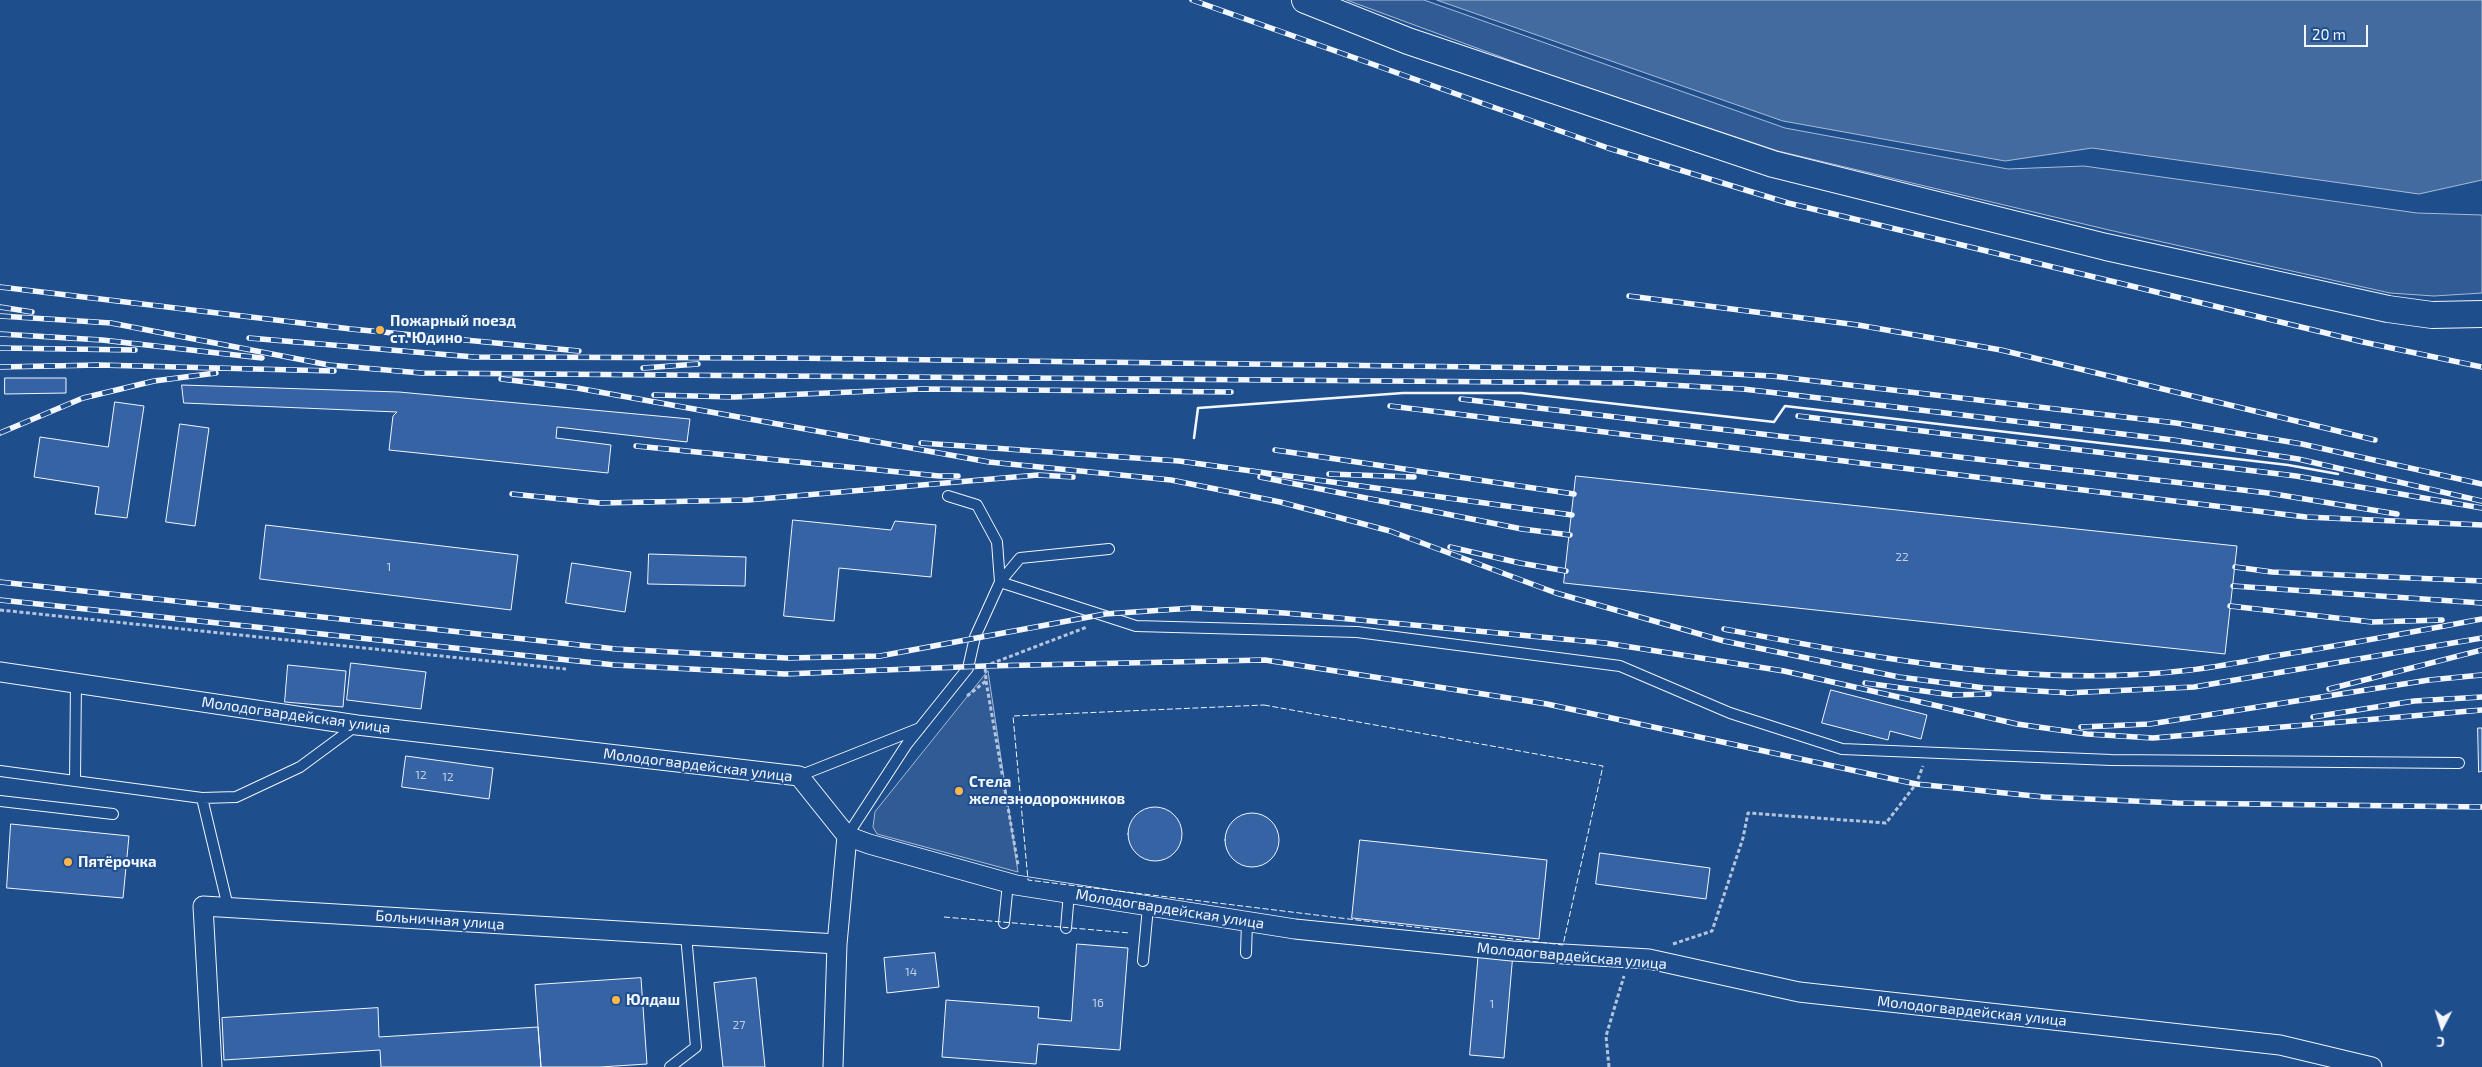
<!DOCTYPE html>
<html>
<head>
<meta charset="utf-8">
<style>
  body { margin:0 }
  #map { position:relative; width:2482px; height:1067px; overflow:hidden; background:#1f4e8c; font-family:"Exo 2",sans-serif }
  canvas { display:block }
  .north { position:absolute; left:2417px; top:1002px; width:50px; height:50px; -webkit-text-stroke:4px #1f4e8c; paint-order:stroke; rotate:185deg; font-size:14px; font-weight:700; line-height:20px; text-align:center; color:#f2f6ff }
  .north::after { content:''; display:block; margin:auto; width:18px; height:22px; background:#f2f6ff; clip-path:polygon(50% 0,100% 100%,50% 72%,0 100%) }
  .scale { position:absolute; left:2304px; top:25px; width:64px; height:22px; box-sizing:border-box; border:2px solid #f2f6ff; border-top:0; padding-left:6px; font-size:15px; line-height:18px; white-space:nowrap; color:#f2f6ff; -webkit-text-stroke:4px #1f4e8c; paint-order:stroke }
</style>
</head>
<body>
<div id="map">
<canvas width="2482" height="1067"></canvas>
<div class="north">С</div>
<div class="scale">20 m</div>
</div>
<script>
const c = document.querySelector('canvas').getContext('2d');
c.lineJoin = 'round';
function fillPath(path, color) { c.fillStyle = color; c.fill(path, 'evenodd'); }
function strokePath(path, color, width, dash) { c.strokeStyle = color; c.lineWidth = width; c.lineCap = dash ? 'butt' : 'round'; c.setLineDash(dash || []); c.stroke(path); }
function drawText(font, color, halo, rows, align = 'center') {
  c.font = font + ' "Exo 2",sans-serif'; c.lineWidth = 4; c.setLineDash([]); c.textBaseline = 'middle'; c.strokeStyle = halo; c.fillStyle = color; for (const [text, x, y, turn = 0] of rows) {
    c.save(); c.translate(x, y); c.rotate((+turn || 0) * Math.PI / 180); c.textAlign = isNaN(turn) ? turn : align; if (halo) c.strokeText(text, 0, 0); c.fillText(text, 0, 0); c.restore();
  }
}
const built = new Path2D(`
  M 1347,0 L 1424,0 L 1785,128 L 2008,169 L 2084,166 L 2417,213 L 2482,215 L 2482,293 L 2434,296 L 2390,293 L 2109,230 L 1778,151 L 1550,75 Z
  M 988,671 L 1018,872 L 877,834 L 873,827 L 875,812 Z`);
fillPath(built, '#305b95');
strokePath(built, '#a8bbd7', 1);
const water = new Path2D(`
  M 1437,0 L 2482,0 L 2482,180 L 2419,194 L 2092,148 L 2005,161 L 1783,121 Z`);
fillPath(water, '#446ba0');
strokePath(water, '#a8bbd7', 1);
const building = new Path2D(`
  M 5,378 L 66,378 L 66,393 L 5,394 Z
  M 182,385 L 399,392 L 690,419 L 687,442 L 557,427 L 556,438 L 611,445 L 608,473 L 389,450 L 393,416 L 397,412 L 184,403 Z
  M 115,402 L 144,406 L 127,518 L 95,514 L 99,487 L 34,477 L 40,437 L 108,447 Z
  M 180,424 L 209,428 L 195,526 L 166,522 Z
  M 1576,476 L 2237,546 L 2225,654 L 1564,583 Z
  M 793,520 L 891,530 L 895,521 L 936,525 L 931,577 L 839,568 L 834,621 L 784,616 Z
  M 266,525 L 518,555 L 511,610 L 260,579 Z
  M 649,554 L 746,557 L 745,586 L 648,584 Z
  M 572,563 L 631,572 L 625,612 L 566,603 Z
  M 351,663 L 426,672 L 421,709 L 347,700 Z
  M 288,665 L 346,671 L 343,707 L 285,702 Z
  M 1831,690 L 1927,715 L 1921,739 L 1890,731 L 1888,740 L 1822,723 Z
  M 2478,728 L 2482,728 L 2482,771 L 2479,772 Z
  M 406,756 L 493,768 L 489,799 L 402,787 Z
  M1128 834a27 27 0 1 1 54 0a27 27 0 1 1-54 0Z
  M1225 840a27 27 0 1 1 54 0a27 27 0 1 1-54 0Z
  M 11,824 L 129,836 L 123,898 L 7,888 Z
  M 1360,840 L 1547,860 L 1539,939 L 1352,918 Z
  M 1600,853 L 1710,868 L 1706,899 L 1596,884 Z
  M 1077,944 L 1128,948 L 1120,1050 L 1038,1044 L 1036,1064 L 942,1057 L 946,1000 L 1039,1007 L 1038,1018 L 1071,1021 Z
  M 1479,950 L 1513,953 L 1504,1058 L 1470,1055 Z
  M 935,953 L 939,987 L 887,993 L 884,958 Z
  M 641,978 L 647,1064 L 600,1067 L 541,1067 L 535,985 Z
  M 756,978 L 765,1067 L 723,1067 L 714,983 Z
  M 378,1008 L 379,1037 L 538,1027 L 541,1067 L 381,1067 L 380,1050 L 224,1060 L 222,1018 Z`);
fillPath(building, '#3563a3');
strokePath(building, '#f2f6ff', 1);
const lane = new Path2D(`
  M 948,496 L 977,505 L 997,542 L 1000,582
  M 1000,582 L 1136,626 L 1357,632 L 1620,666 L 1730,713 L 1842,749 L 2111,760 L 2459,763
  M 0,771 L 202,798 L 236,797 L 300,767 L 357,725
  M 799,776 L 920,728
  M 75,780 L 76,682
  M 202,798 L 228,907
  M 0,801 L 113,814
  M 847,836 L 907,744 L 968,668 L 975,637 L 1000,582 L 1020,558 L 1109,549
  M 1004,923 L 1008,883
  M 1066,928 L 1069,893
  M 1246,953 L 1247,922
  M 1143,961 L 1148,907
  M 670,1067 L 696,1047 L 686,935`);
const street = new Path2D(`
  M 0,672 L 357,725 L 799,776 L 847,836 L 869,844 L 1016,885 L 1295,929 L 1512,951 L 1649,959 L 1799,992 L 2280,1045 L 2372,1067
  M 212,1067 L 203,906 L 837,944
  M 833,1067 L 837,944 L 847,836`);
const secondary = new Path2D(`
  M 1305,0 L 1408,41 L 1773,164 L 2106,247 L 2388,309 L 2432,315 L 2482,314`);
strokePath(lane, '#f2f6ff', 12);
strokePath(street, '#f2f6ff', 21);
strokePath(secondary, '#f2f6ff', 28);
strokePath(new Path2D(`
  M 0,610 L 566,669
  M 986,681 L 1018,865
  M 967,696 L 986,681 L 985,666 L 1087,627
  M 1673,944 L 1712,931 L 1743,838 L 1748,813 L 1886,823 L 1916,784 L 1923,766
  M 1609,1067 L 1606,1036 L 1624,976`), '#b3c4dc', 3, [4, 2.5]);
strokePath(lane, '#1f4e8c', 10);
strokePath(street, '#1f4e8c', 19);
strokePath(secondary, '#1f4e8c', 26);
const rail = new Path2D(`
  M 1192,0 L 1608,148 L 1788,203 L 2363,342 L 2482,367
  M 0,287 L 351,329 L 579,351
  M 1629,296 L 1858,325 L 2001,350 L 2375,440
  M 0,307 L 32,312
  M 0,316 L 111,323 L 329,365 L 421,373 L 1632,383 L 1743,389 L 2173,440 L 2298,459 L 2482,501
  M 0,334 L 102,340 L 262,358
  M 249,338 L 474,357 L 788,358 L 1632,369 L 1772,376 L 2176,423 L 2302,444 L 2482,484
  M 0,348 L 135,350
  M 0,367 L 99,365 L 334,371
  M 643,368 L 698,364
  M 501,379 L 577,388 L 989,462 L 1171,480 L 1280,502 L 1390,531 L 1556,593 L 1724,641 L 1899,677 L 1985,688 L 2072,693
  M 654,395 L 734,397 L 921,389 L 1231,392
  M 1461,399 L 2268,493 L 2397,514
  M 1390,406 L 2306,517 L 2482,525
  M 1798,416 L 2296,476 L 2482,508
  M 0,433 L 83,398 L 154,381 L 216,373
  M 921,443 L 1179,461 L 1572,515
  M 636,446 L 939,476 L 958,476
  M 1275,450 L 1574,494
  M 1329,474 L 1414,477
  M 1260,477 L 1522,529 L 1570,535
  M 512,494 L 600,503 L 748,500 L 1038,475 L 1073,477
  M 1450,547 L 1520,563 L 1566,571
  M 2235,567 L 2272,572 L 2482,581
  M 0,582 L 616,649 L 787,658 L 880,656 L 1105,614 L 1193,608 L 1285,613 L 1605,643 L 1784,671 L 2017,724 L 2087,734 L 2153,738 L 2482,710
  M 2233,586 L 2482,603
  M 0,600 L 615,665 L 785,674 L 985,666 L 1265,660 L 1547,704 L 1916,784 L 2044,797 L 2177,803 L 2482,807
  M 2230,606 L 2372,622 L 2442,620
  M 1724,629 C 1877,658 2034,689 2190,670 C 2218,667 2246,661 2274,656 C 2343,645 2413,632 2482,619
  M 1865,683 L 1953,695 L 1989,694
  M 2329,689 L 2482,650
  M 2066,693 L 2194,687 L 2482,638
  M 2313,717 L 2414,701 L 2482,697
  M 2081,727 L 2150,724 L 2429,680 L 2482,675`);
strokePath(rail, '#f2f6ff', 5.5);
strokePath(rail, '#1f4e8c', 4, [11]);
strokePath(new Path2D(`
  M 1264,705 L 1603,766 L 1563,945 L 1028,880 L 1013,716 Z
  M 944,917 L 1130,933`), '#f2f6ff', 1, [6, 2.5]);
strokePath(new Path2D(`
  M 1194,438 L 1198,408 L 1403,393 L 1521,393 L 1774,422 L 1785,406 L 2288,465 L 2338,474`), '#f2f6ff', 2.5);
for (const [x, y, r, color] of [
  [380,330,5,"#ffb74d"],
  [959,791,5,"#ffb74d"],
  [68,862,5,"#ffb74d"],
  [616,1000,5,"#ffb74d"]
]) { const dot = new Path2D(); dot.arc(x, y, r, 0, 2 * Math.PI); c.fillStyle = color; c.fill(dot); strokePath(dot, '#1f4e8c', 2); }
drawText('12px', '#c3d1e8', null, [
  ["22",1902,557],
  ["1",389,567],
  ["12",421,775],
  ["12",448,777],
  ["14",911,972],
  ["16",1098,1003],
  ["1",1492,1004],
  ["27",739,1025]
]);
drawText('bold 15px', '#f2f6ff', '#1f4e8c', [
  ["Пожарный поезд",390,321],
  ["ст. Юдино",390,338],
  ["Стела",969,782],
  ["железнодорожников",969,799],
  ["Пятёрочка",78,862],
  ["Юлдаш",626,1000]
], 'left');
drawText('15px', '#f2f6ff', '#1f4e8c', [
  ["Молодогвардейская улица",296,715,8],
  ["Молодогвардейская улица",698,765,7],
  ["Молодогвардейская улица",1170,909,9],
  ["Больничная улица",440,920,4],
  ["Молодогвардейская улица",1572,956,5],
  ["Молодогвардейская улица",1972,1011,6]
]);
</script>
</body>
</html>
